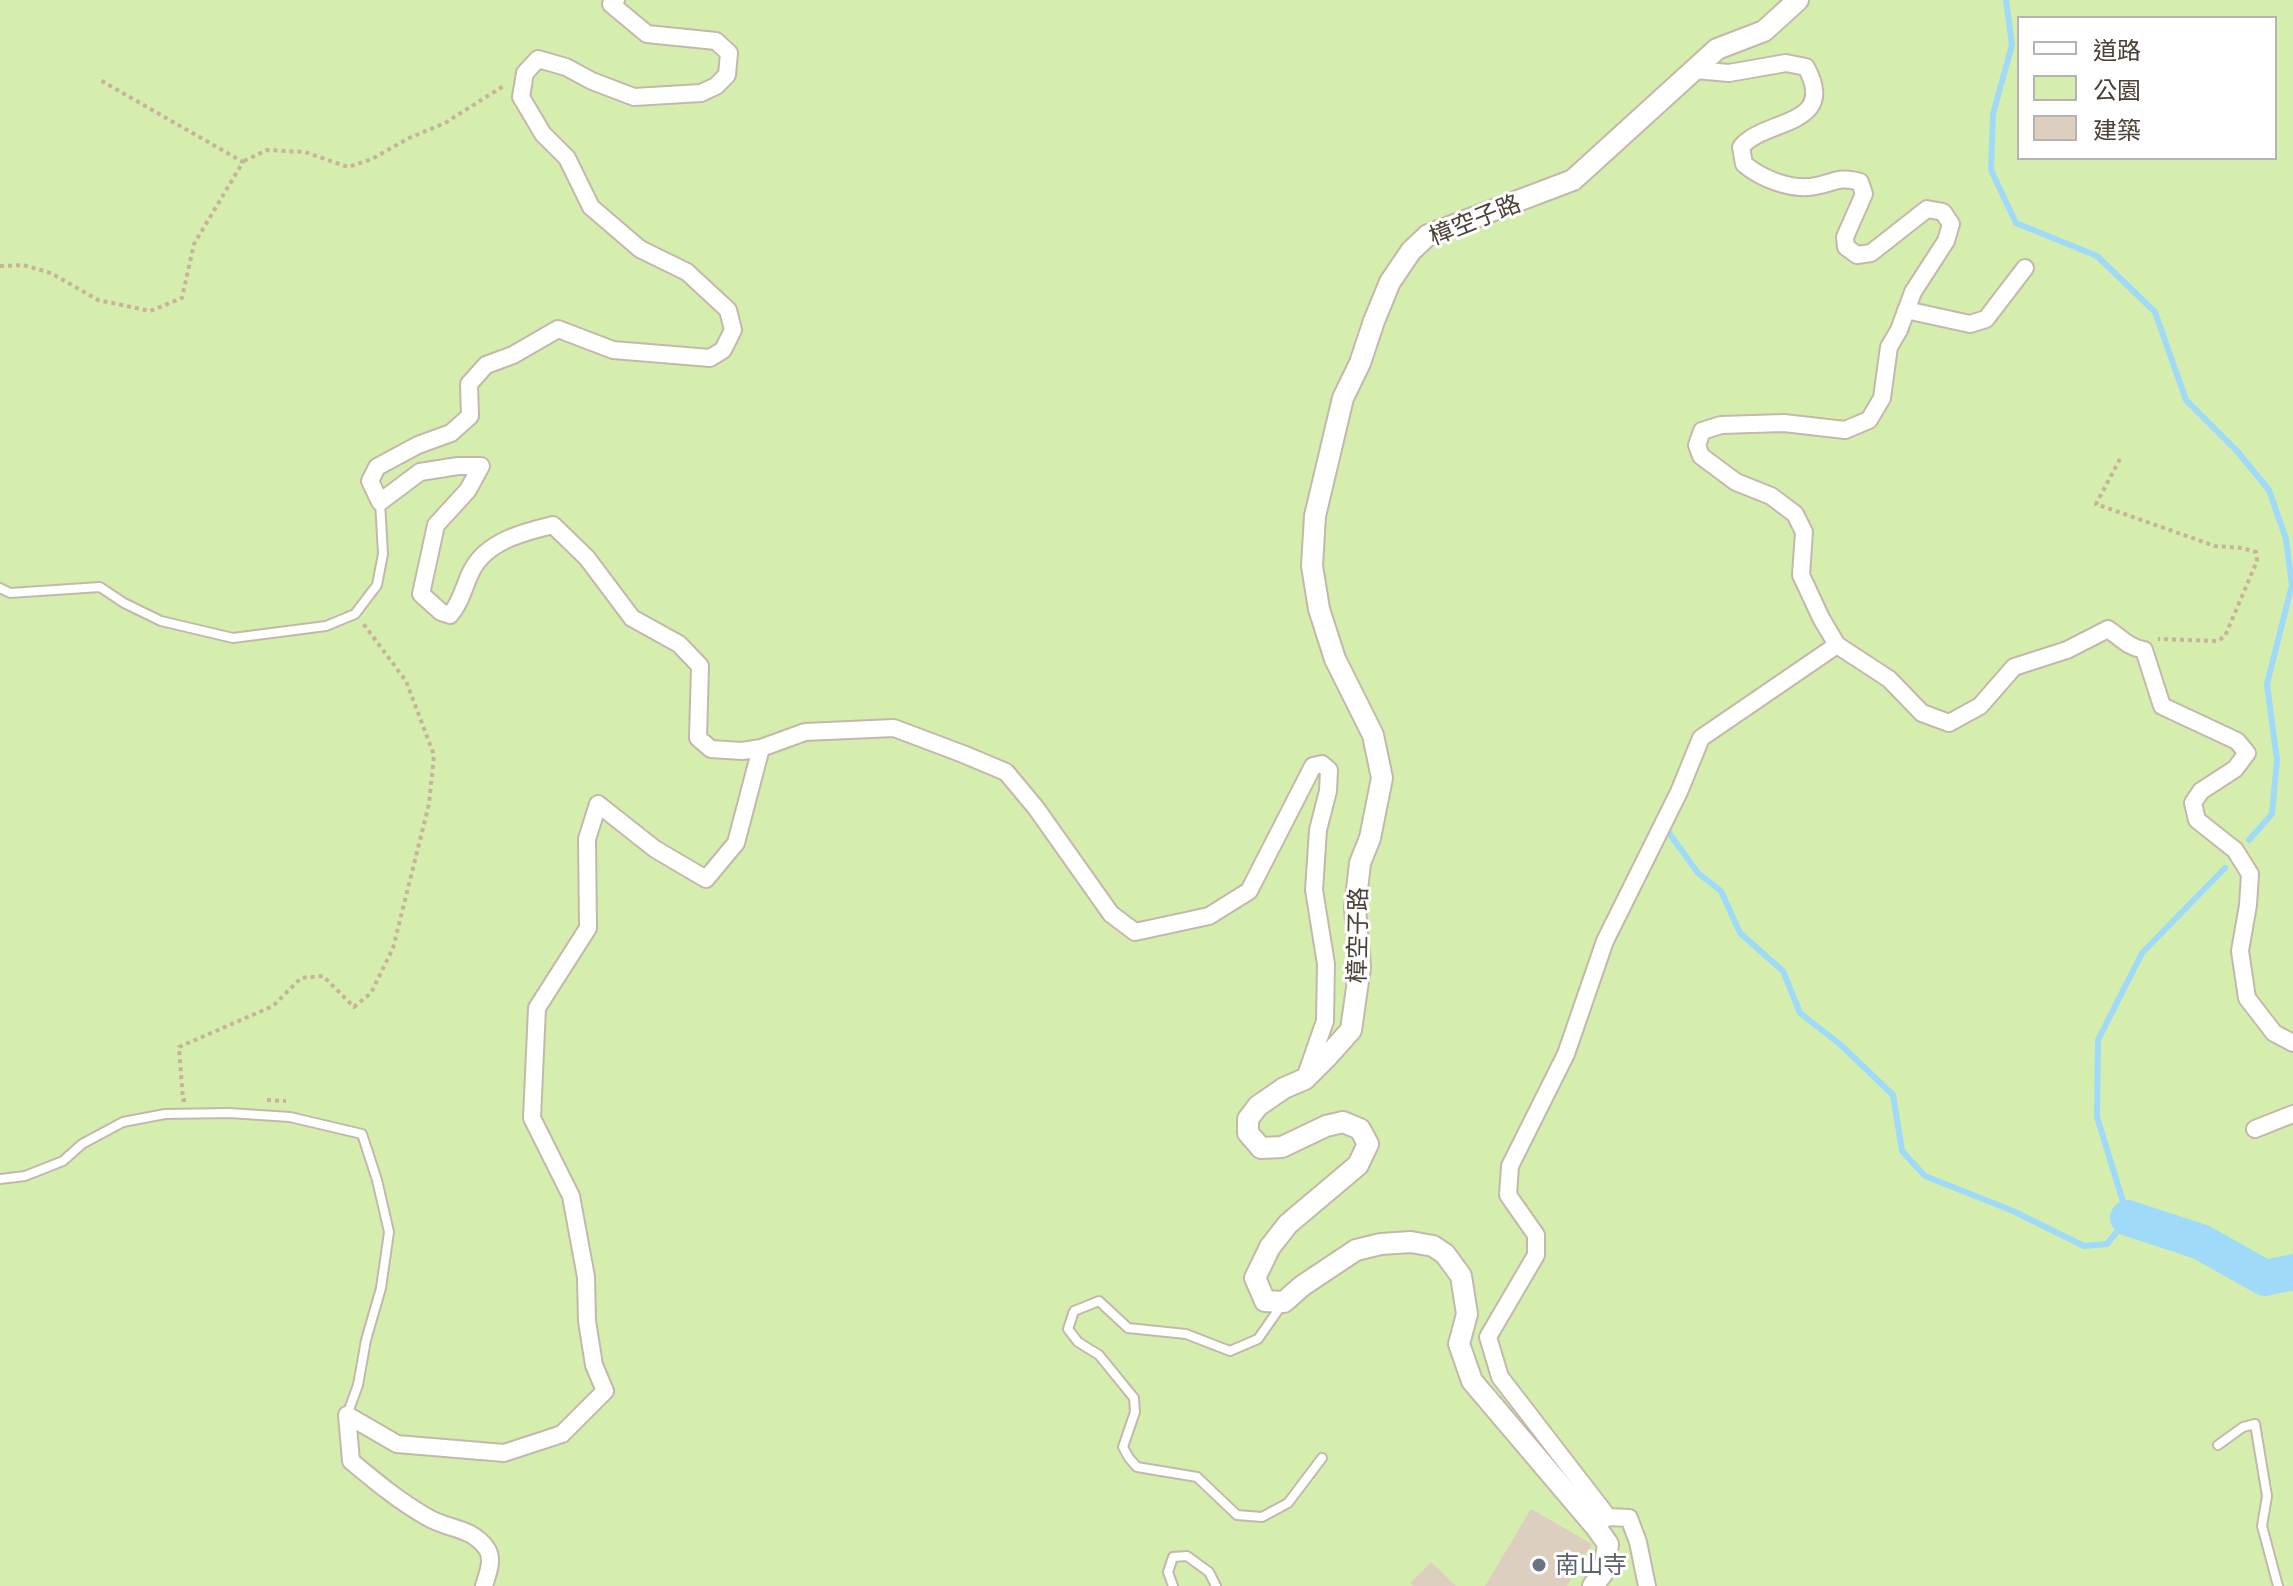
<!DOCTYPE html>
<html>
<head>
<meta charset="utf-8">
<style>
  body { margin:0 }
  #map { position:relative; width:2293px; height:1586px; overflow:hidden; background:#f6f1e9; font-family:Ubuntu,"Noto Sans TC",sans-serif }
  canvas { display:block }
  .legend { position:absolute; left:2017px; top:16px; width:260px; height:144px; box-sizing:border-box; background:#fff; border:2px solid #b7b3af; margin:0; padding:10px 14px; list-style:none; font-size:24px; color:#4b4136 }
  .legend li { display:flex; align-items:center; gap:16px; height:40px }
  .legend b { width:40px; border:2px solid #b7b3af }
</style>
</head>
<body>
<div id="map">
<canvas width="2293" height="1586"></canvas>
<ul class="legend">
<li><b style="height:10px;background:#fff"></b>道路</li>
<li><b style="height:22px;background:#d6eead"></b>公園</li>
<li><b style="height:22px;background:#dccfc0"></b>建築</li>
</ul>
</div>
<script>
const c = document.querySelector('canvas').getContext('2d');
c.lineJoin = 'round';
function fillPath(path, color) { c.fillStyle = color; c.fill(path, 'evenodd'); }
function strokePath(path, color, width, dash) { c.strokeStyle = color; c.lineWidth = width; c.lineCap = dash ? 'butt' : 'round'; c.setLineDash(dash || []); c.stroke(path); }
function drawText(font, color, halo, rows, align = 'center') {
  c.font = font + ' Ubuntu,"Noto Sans TC",sans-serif'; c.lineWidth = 6; c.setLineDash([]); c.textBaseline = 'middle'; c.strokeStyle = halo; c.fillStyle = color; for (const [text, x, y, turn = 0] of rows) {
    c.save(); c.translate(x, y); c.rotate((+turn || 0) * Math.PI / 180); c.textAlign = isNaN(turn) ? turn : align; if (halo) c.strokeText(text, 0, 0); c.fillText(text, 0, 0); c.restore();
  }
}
fillPath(new Path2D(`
  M 0,0 L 2293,0 L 2293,1586 L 0,1586 ZM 2019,18 L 2275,18 L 2275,158 L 2019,158 Z`), '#d6eead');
strokePath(new Path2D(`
  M 2006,0 L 2012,45 L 1993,114 L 1991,170 L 2016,223 L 2097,256 L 2155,312 L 2186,400 L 2237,451 L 2269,490 L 2286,539 L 2292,585 L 2267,684 L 2277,760 L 2272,814 L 2249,840
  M 1669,833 L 1698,873 L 1721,891 L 1740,933 L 1783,971 L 1800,1013 L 1841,1045 L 1893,1095 L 1902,1151 L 1925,1176 L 2013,1211 L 2084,1246 L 2107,1244 L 2128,1218 L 2097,1117 L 2098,1040 L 2142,953 L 2225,868`), '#9fdaf9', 6);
strokePath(new Path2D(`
  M 2128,1218 L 2201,1242 L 2265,1278 L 2293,1272`), '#9fdaf9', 36);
fillPath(new Path2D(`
  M 1531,1509 L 1592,1544 L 1567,1586 L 1485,1586 Z
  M 1431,1562 L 1456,1586 L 1413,1586 L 1410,1583 Z`), '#dccfc0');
const service = new Path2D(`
  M 0,588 L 10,593 L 100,587 L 124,603 L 161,621 L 233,638 L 326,626 L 355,614 L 377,585 L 383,554 L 380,502
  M 0,1179 L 25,1176 L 63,1161 L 82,1144 L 123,1122 L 165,1114 L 229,1113 L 290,1117 L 362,1134 L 377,1180 L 389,1232 L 381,1288 L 366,1340 L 358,1385 L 347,1415
  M 1281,1306 L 1258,1339 L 1230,1351 L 1186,1334 L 1128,1328 L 1099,1301 L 1074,1311 L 1068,1329 L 1078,1342 L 1099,1355 L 1134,1398 L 1135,1412 L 1123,1447 L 1129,1458 L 1137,1467 L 1197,1477 L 1237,1515 L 1262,1517 L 1288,1503 L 1322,1458
  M 2218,1445 L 2243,1427 L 2255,1424 L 2267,1496 L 2262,1526 L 2278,1586
  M 1173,1586 L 1168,1572 L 1173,1557 L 1187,1556 L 1209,1572 L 1216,1586`);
const minor = new Path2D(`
  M 616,0 L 611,4 L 647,34 L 716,41 L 729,53 L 727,75 L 716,86 L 701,93 L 634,97 L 592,81 L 566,67 L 538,59 L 525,73 L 521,97 L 543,134 L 567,158 L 591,207 L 640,249 L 687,272 L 728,310 L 733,330 L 723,350 L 710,358 L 613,350 L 558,329 L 513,355 L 486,365 L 469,384 L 470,416 L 451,433 L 418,445 L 377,467 L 370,481 L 380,502 L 420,472 L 458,466 L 481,466 L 468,490 L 436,525 L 421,594 L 441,612 L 450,615 C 462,601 464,585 472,570 C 487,541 524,532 553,525 L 587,558 L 632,618 L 679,644 L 700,666 L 698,738 L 711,749 L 742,751 L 761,748 L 805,732 L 894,728 L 963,754 L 1006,772 L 1036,808 L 1111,914 L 1135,932 L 1209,916 L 1249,891 L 1313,766 L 1322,764 L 1329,770 L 1328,791 L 1318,830 L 1314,890 L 1326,964 L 1325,1021 L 1305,1078
  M 1695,70 L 1729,73 L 1786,63 L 1806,67 C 1839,127 1765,118 1741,147 L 1744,164 C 1762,179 1792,191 1816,186 C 1835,182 1840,176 1860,182 L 1864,194 L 1845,237 L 1846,247 L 1857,255 L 1871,253 L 1927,209 L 1943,212 L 1951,224 L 1946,241 L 1913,292 L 1899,330 L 1889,347 L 1882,398 L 1869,420 L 1845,430 L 1784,423 L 1721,425 L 1702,431 L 1697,445 L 1701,456 L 1736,482 L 1771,496 L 1795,514 L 1804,532 L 1801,575 L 1821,618 L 1837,645 L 1889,679 L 1922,713 L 1949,723 L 1980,706 L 2014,667 L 2067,650 L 2108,629 C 2121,638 2128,647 2144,650 L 2162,706 L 2237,741 L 2247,753 L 2235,769 L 2201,791 L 2193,803 L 2197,820 L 2235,850 L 2250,874 L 2248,905 L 2240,951 L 2247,998 L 2274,1033 L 2293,1043
  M 1906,310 L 1970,324 L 1986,319 L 2025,268
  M 2255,1129 L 2293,1114
  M 347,1415 L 397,1444 L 504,1453 L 562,1434 L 605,1391 L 594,1365 L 587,1321 L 586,1277 L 571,1196 L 532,1118 L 537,1008 L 588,928 L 587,839 L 598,804 L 655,849 L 706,879 L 736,843 L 761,748
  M 347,1415 L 351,1461 C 375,1481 400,1502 427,1517 C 448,1530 471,1526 487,1549 C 494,1560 487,1575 484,1586
  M 1608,1517 L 1500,1377 L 1488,1337 L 1536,1255 L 1536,1235 L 1508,1195 L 1510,1166 L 1566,1054 L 1605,941 L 1679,792 L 1701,738 L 1837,645
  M 1600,1522 L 1608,1517 L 1629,1518 L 1638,1542 L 1647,1586`);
const tertiary = new Path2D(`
  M 1593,1586 L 1604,1571 L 1608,1544 L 1595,1526 L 1472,1381 L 1459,1344 L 1467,1314 L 1461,1276 L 1445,1254 L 1433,1246 L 1411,1242 L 1381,1244 L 1356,1250 L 1302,1286 L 1284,1302 L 1265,1301 L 1255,1278 L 1270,1247 L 1288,1224 L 1358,1165 L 1368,1144 L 1360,1129 L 1343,1122 L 1326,1126 L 1282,1147 L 1261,1148 L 1248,1133 L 1248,1119 L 1258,1106 L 1284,1088 L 1305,1079 L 1326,1058 L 1351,1030 L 1360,967 L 1355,908 L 1360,863 L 1370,838 L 1382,778 L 1373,735 L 1335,659 L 1319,609 L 1312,566 L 1315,516 L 1343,398 L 1360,363 L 1374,321 L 1390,282 L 1411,251 L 1428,235 L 1573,180 L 1717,49 L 1764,31 L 1798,0`);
strokePath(service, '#c3b8aa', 12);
strokePath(minor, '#c3b8aa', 20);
strokePath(tertiary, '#c3b8aa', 24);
strokePath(new Path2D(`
  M 244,161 L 267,150 L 305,152 L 348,167 L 372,159 L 409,138 L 445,123 L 505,85
  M 0,266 L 23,265 L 51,273 L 98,300 L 150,311 L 182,298 L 194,244 L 243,162 L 100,80
  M 2120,459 L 2096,504 L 2215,546 L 2242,548 L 2256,552 L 2257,561 L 2225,636 L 2218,641 L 2158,639
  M 186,1100 L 183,1100 L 179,1047 L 273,1006 L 301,978 L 323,976 L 354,1007 L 371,993 L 393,948 L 429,804 L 434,755 L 406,681 L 362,622
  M 267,1100 L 286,1101`), '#c6b39a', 4, [4, 4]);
strokePath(service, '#fff', 8);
strokePath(minor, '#fff', 16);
strokePath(tertiary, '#fff', 20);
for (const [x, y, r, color] of [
  [1539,1565,8,"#6b7280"]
]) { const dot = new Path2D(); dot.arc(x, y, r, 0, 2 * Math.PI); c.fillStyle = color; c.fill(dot); strokePath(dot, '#fff', 3); }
drawText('24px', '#4b4136', '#fff', [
  ["樟空子路",1475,220,-22],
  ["樟空子路",1358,935,-89]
]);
drawText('24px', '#5b616d', '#fff', [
  ["南山寺",1555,1565]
], 'left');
</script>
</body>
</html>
